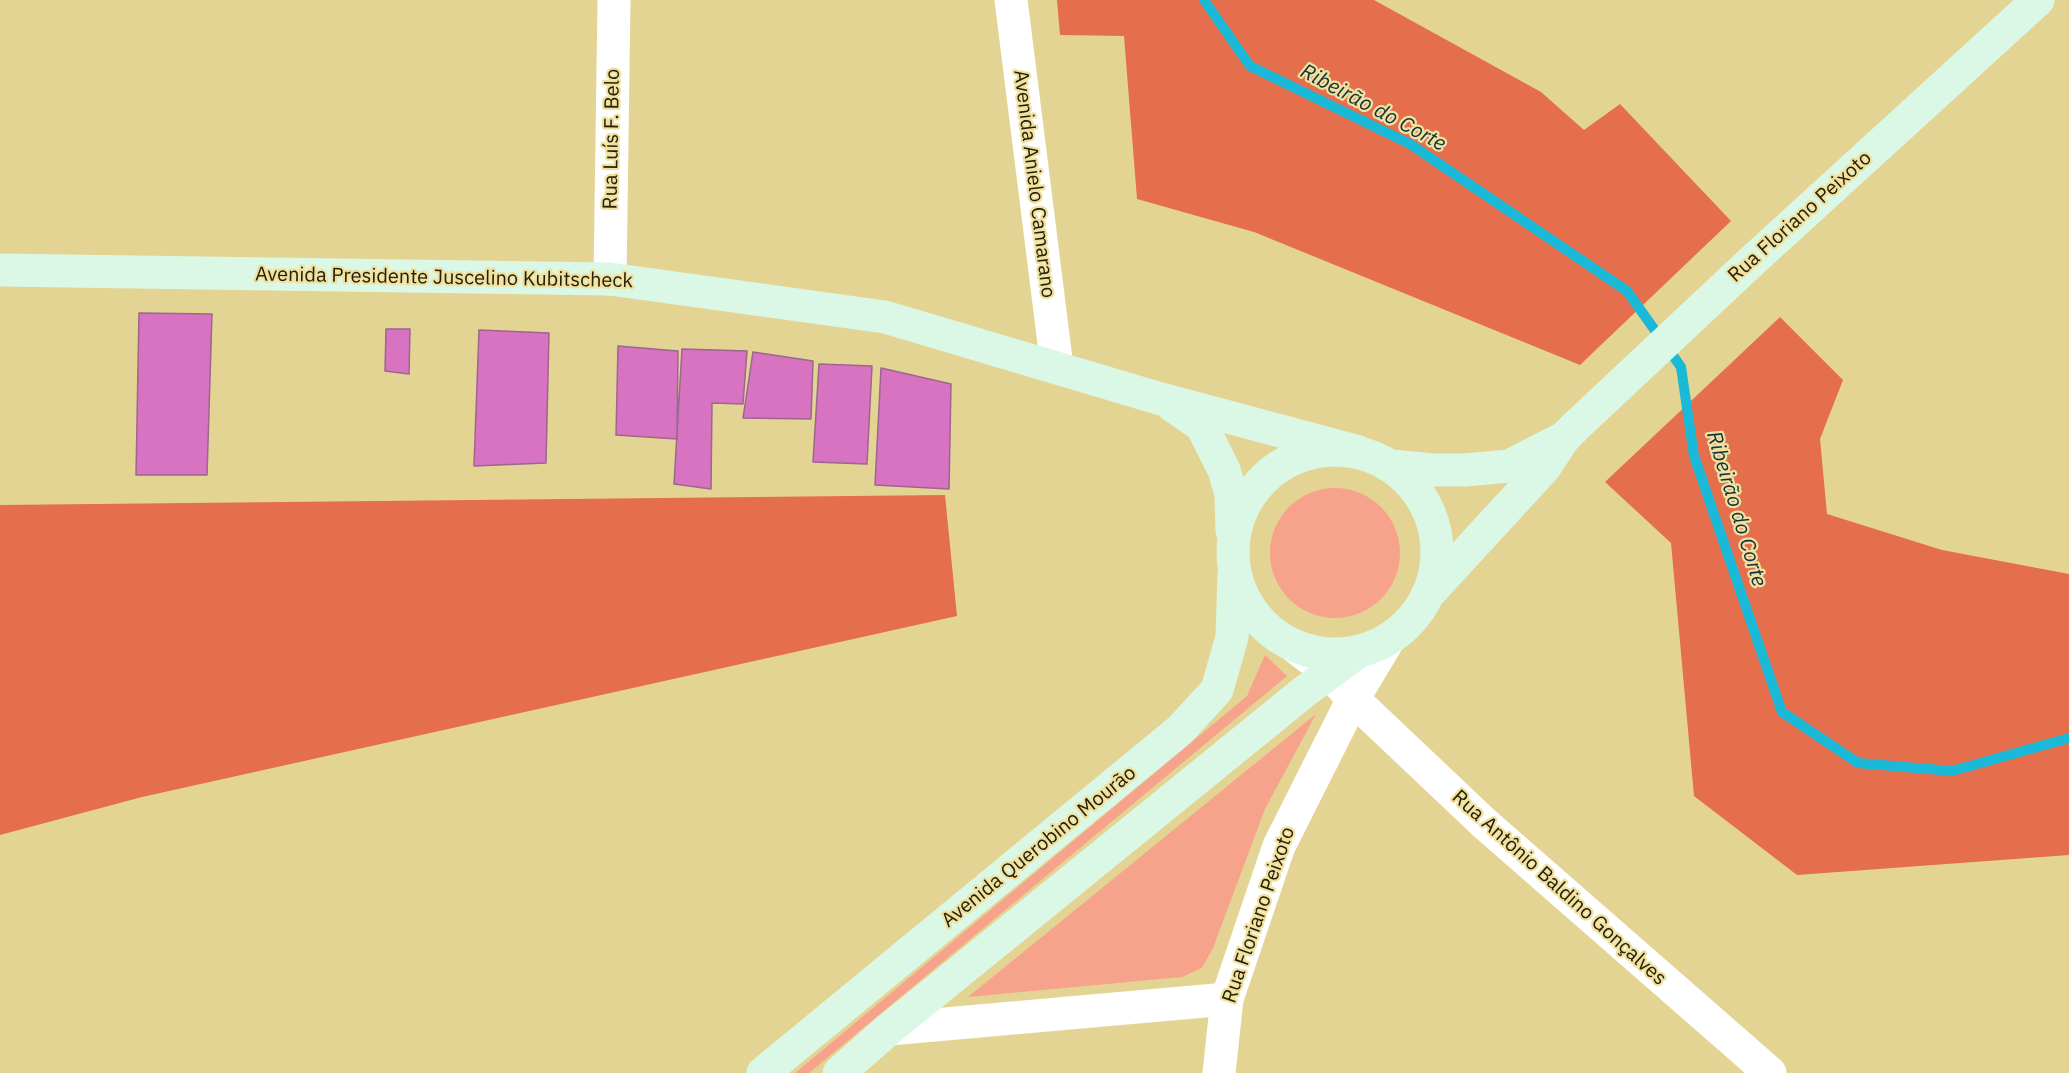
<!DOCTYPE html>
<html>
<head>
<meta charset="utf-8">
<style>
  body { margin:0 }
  canvas { display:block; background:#e3d494 }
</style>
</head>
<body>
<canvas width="2069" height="1073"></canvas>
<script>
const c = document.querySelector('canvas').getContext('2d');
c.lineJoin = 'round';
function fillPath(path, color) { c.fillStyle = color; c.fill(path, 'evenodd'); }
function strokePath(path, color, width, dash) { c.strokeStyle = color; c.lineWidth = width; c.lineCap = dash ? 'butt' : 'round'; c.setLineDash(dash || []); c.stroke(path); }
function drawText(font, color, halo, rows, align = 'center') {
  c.font = font + ' "IBM Plex Sans",sans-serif'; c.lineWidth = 4.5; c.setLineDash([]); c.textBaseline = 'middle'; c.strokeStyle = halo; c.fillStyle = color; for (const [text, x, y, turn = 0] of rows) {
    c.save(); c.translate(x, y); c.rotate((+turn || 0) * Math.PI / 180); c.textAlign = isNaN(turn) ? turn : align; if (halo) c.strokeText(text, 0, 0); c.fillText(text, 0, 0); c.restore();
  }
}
fillPath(new Path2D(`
  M1270 553a65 65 0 1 1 130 0a65 65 0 1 1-130 0Z
  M 1265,655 L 1287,676 L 809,1073 L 795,1073 L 1247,696 Z
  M 1316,714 L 1265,809 L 1213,948 L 1202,968 L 1182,977 L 968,997 Z`), '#f7a38b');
fillPath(new Path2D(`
  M 1057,0 L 1374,0 L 1541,92 L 1584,130 L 1620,104 L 1731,221 L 1580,365 L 1254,232 L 1137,199 L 1124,36 L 1060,35 Z
  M 1780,317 L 1843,380 L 1820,439 L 1827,514 L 1942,550 L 2069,574 L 2069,855 L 1797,875 L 1694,796 L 1671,543 L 1605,482 Z
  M 945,495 L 957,616 L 142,797 L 0,835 L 0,505 Z`), '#e56e4d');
fillPath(new Path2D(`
  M 1203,0 L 1250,66 L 1410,144 L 1627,291 L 1681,367 L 1694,456 L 1782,712 L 1858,763 L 1952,771 L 2069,738 L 2069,742 L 1953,775 L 1856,767 L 1779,714 L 1691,457 L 1680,367 L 1627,292 L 1409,145 L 1250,67 Z`), '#1bb9d8');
strokePath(new Path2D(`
  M 1204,0 L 1250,66 L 1410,144 L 1627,291 L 1681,367 L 1694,456 L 1782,712 L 1858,763 L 1952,771 L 2069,738`), '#1bb9d8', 10);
const building = new Path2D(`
  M 139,313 L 212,314 L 207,475 L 136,475 Z
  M 386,329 L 410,329 L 409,374 L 385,371 Z
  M 479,330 L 549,333 L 546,463 L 474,466 Z
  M 618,346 L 678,351 L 677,439 L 616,435 Z
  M 682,349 L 747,351 L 743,404 L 712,403 L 711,489 L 674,484 Z
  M 753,352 L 813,361 L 811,419 L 743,418 Z
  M 819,364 L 872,366 L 867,464 L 813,462 Z
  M 881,368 L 951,384 L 949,489 L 875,485 Z`);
fillPath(building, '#d773c0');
strokePath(building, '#9a678d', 1.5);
strokePath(new Path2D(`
  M 1011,0 L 1057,367
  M 610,279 L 614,0
  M 1294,646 L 1329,673 L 1353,699 L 1484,823 L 1770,1073
  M 1353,699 L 1389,639
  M 889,1029 L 1227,999`), '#fff', 33);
strokePath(new Path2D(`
  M 1219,1073 L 1227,999 L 1279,846 L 1353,699`), '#fff', 33);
strokePath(new Path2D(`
  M 0,270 L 610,279 L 885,317 L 1161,399 L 1359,452
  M 1173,406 L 1202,426 L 1224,470 L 1231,494 L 1232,531
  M1233 552a102 102 0 1 1 204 0a102 102 0 1 1-204 0Z
  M 1392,466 L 1432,470 L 1465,470 L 1509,466 L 1560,440
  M 1431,591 L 1545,467 L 1564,438 L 1575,427 L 1751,262 L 2038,0
  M 763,1073 L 1180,730 L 1217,690 L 1232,637 L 1234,574
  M 839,1073 L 889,1029 L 1305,691 L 1358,652`), '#dbf8e6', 33);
drawText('20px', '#262006', '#f0e1a1', [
  ["Rua Luís F. Belo",612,139,-89],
  ["Avenida Anielo Camarano",1034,184,83],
  ["Rua Floriano Peixoto",1800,217,-42],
  ["Avenida Presidente Juscelino Kubitscheck",444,278,1],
  ["Avenida Querobino Mourão",1039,847,-39],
  ["Rua Antônio Baldino Gonçalves",1559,888,42],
  ["Rua Floriano Peixoto",1259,915,-71]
]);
drawText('italic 21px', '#143139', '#f0e1a1', [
  ["Ribeirão do Corte",1373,108,28],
  ["Ribeirão do Corte",1736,509,73]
]);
</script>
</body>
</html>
